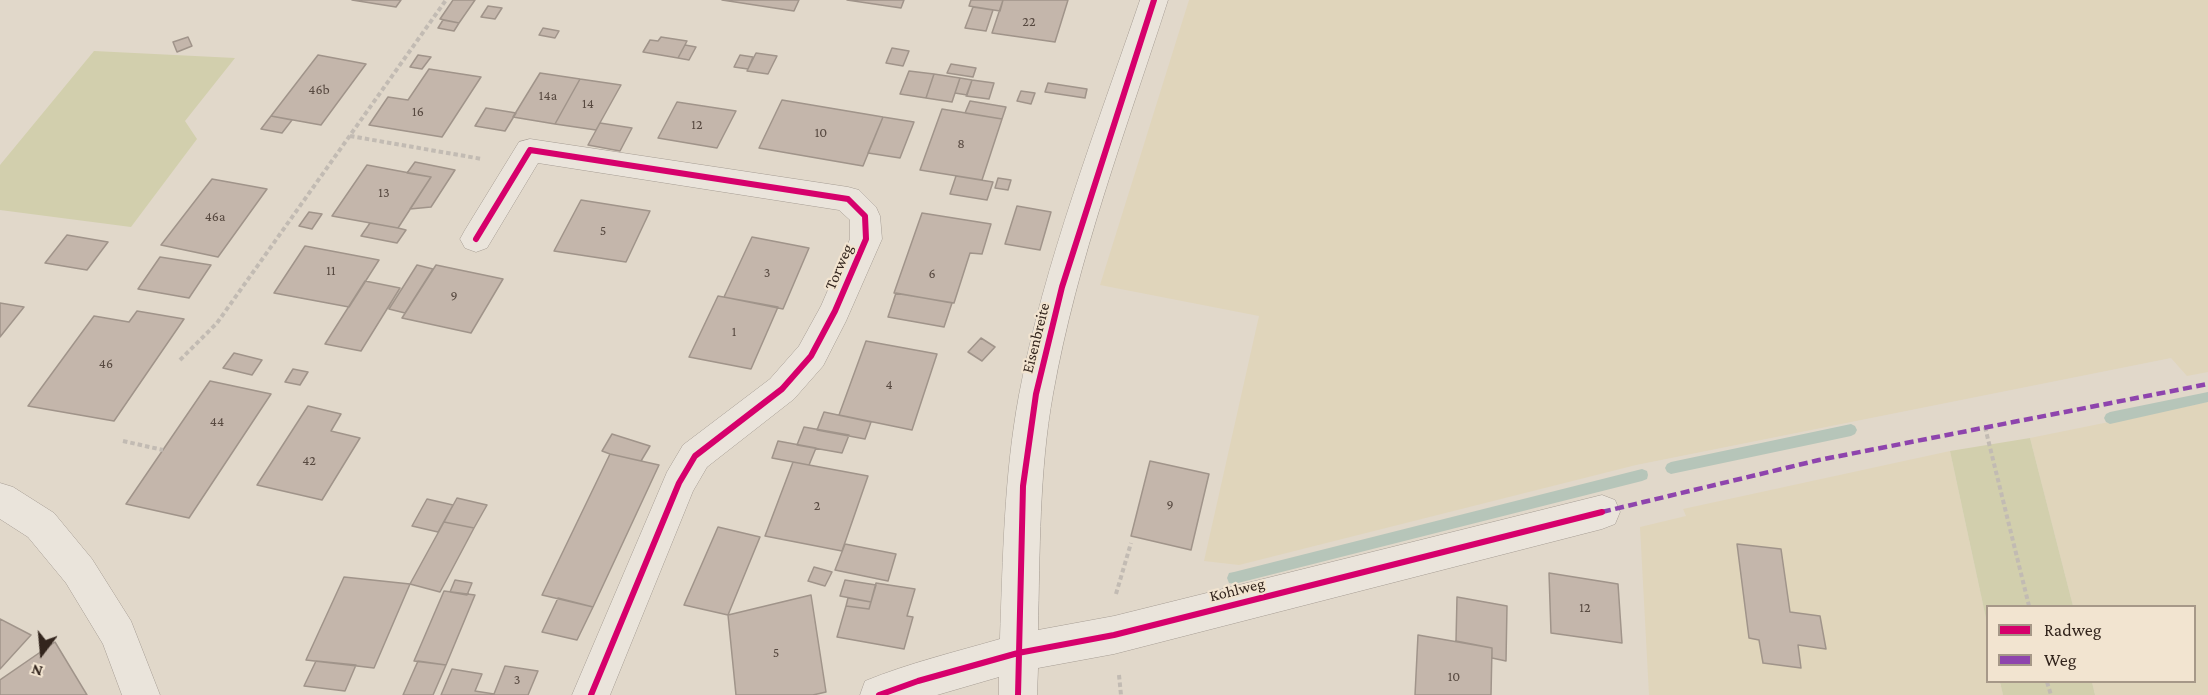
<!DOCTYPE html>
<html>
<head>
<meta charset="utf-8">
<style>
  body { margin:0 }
  #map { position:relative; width:2208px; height:695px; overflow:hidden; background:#e1d8ca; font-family:"Crimson Pro",serif }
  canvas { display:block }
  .legend { position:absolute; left:1986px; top:605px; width:210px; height:78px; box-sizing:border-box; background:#f2e4d0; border:2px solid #a69888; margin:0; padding:8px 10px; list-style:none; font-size:18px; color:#33251d }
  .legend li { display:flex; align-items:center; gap:12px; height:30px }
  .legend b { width:30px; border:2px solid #a69888 }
  .north { position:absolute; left:12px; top:623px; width:60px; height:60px; -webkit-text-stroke:4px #f2e4d0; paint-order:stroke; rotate:196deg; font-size:16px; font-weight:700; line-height:24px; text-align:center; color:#33251d }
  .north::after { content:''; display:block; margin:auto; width:21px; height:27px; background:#33251d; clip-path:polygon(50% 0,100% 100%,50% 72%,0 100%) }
</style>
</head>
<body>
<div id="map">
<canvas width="2208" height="695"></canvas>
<ul class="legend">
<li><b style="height:8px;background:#d6006c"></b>Radweg</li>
<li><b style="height:8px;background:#8e44ad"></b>Weg</li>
</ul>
<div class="north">N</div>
</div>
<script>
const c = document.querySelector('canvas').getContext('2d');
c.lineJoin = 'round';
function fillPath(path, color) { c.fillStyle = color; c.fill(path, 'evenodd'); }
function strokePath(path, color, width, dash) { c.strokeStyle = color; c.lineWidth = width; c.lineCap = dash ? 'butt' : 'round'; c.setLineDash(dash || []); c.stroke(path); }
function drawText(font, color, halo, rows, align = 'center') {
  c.font = font + ' "Crimson Pro",serif'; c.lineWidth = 4.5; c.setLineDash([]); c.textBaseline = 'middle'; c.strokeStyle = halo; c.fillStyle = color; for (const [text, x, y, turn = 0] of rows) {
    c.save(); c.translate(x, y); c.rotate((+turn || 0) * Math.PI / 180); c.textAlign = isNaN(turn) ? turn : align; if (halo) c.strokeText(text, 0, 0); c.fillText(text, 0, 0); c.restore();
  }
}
fillPath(new Path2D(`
  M 1189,0 L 2208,0 L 2208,372 L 2187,376 L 2171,358 L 1636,465 L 1239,565 L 1204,561 L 1259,316 L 1100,285 Z
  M 2208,402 L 2208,695 L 2095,695 L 2092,682 L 2194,682 L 2194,606 L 2073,606 L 2030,438 Z
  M 1950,451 L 1987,623 L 1988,682 L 2000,682 L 2003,695 L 1649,695 L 1640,527 L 1686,516 L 1683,509 Z`), '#e0d5bb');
fillPath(new Path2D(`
  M 94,51 L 235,58 L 185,121 L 197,139 L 131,227 L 0,210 L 0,165 Z
  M 2030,438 L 2073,606 L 1988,606 L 1987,623 L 1950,451 Z
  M 2000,682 L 2092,682 L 2095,695 L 2003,695 Z`), '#d2cfad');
fillPath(new Path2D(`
  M 2208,392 L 2208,402 L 2110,424 L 2106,422 L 2104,418 L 2106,414 L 2110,412 Z
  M 1851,424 L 1855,426 L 1857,430 L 1855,434 L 1851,436 L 1671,474 L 1667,472 L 1665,468 L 1667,464 L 1671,462 Z
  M 1642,469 L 1647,471 L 1648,475 L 1647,479 L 1642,481 L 1234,584 L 1229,583 L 1227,578 L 1229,573 L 1234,572 Z`), '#b6c5b9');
const building = new Path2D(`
  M 352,0 L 401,0 L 396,7 Z
  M 453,0 L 475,0 L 459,23 L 440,19 Z
  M 722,0 L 799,0 L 794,11 Z
  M 847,0 L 904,0 L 901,8 Z
  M 971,0 L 1003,0 L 1000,11 L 969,6 Z
  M 1003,0 L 1068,0 L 1055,42 L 992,33 Z
  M 488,6 L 502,8 L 495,19 L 481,17 Z
  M 973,7 L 993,10 L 986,31 L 965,28 Z
  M 443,20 L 459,23 L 454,31 L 438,28 Z
  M 543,28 L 559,31 L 555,38 L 539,35 Z
  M 188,37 L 192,46 L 177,52 L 173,42 Z
  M 661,37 L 687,41 L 678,58 L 643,52 L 650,40 L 658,41 Z
  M 685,45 L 696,47 L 689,60 L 678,58 Z
  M 892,48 L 909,51 L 903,66 L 886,63 Z
  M 756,53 L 777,56 L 768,74 L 747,71 Z
  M 318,55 L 366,64 L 321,125 L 271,116 Z
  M 418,55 L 431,57 L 422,69 L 410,67 Z
  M 740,55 L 753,57 L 748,69 L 734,67 Z
  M 951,64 L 976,68 L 973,77 L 947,73 Z
  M 429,69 L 481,77 L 442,137 L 369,125 L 388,97 L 408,100 Z
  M 909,71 L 934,74 L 926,98 L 900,94 Z
  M 540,73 L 580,79 L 555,124 L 513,117 Z
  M 934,74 L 960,78 L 952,102 L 926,98 Z
  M 960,78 L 972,80 L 967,95 L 955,93 Z
  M 580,79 L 621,85 L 596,130 L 555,124 Z
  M 972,80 L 994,83 L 989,99 L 966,96 Z
  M 1048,83 L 1087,89 L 1085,98 L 1045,92 Z
  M 1021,91 L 1035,93 L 1031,104 L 1017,101 Z
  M 782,100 L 883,117 L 863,166 L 759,148 Z
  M 970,101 L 1006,107 L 1002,119 L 965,113 Z
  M 677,102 L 736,111 L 717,148 L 658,138 Z
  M 486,108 L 516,113 L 505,131 L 475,126 Z
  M 942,109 L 1002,119 L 982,180 L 920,170 Z
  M 271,116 L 292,120 L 282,133 L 261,129 Z
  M 883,117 L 914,122 L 900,158 L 868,153 Z
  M 600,123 L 632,128 L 620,151 L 588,145 Z
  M 415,162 L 455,170 L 431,207 L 410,209 L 431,177 L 407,173 Z
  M 367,165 L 431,177 L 398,228 L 332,216 Z
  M 956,176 L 993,182 L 987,200 L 950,194 Z
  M 998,178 L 1011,180 L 1008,190 L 995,188 Z
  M 212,179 L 267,189 L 218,257 L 161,245 Z
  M 581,200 L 650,211 L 626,262 L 554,251 Z
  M 1017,206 L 1051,212 L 1040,250 L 1005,244 Z
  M 309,212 L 322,214 L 312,229 L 299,226 Z
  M 922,213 L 991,224 L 982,254 L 970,253 L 954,303 L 894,293 Z
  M 370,223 L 398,228 L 406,230 L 397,243 L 361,236 Z
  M 67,235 L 108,242 L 87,270 L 45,263 Z
  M 752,237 L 809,248 L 783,309 L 724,297 Z
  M 305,246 L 379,260 L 349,307 L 274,293 Z
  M 160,257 L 211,265 L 189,298 L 138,289 Z
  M 417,265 L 433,269 L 405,313 L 389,309 Z
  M 436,265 L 503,279 L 471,333 L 402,318 Z
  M 365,281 L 400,288 L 361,351 L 325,344 Z
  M 896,293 L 952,303 L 944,327 L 888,317 Z
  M 718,296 L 778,307 L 751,369 L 689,357 Z
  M 0,303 L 24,307 L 0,337 Z
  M 137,311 L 184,319 L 114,421 L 28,406 L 94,316 L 129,322 Z
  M 981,338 L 995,347 L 982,361 L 968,352 Z
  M 866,341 L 937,354 L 912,430 L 839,415 Z
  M 234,353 L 262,360 L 252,375 L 223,368 Z
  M 293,369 L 308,372 L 300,385 L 285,382 Z
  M 210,381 L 271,394 L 189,518 L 126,504 Z
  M 308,406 L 341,414 L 331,431 L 360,438 L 322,500 L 257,485 Z
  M 824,412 L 871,422 L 865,439 L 817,430 Z
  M 804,427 L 849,435 L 842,453 L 797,445 Z
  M 612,434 L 650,446 L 641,461 L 610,454 L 602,451 Z
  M 778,441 L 816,448 L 809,465 L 772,458 Z
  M 610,454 L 659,465 L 593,607 L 542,595 Z
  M 1150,461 L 1209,474 L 1191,550 L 1131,536 Z
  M 793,462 L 868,476 L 842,551 L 765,536 Z
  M 457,498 L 487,505 L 474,528 L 444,522 Z
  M 427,499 L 453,505 L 438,532 L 412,526 Z
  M 444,522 L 474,528 L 440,592 L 410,584 Z
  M 718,527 L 760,537 L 728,615 L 684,605 Z
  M 845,544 L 896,554 L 888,581 L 835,570 Z
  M 1737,544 L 1781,549 L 1790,612 L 1820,616 L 1826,649 L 1798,645 L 1801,668 L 1763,663 L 1759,640 L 1749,638 Z
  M 814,567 L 832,572 L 825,586 L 808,581 Z
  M 1549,573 L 1618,584 L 1622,643 L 1551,633 Z
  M 344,577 L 410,584 L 374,668 L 306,660 Z
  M 455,580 L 472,583 L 467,595 L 450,592 Z
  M 845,580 L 876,585 L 871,602 L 840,596 Z
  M 876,583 L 915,589 L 907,616 L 913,617 L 904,649 L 837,637 L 846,606 L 869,609 Z
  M 444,591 L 475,595 L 446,665 L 414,661 Z
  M 811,595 L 826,692 L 813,695 L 736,695 L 728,615 Z
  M 1457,597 L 1507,606 L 1506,661 L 1492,658 L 1492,648 L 1456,641 Z
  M 558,598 L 593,607 L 577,640 L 542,632 Z
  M 848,598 L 871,602 L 869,609 L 846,606 Z
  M 0,619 L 31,635 L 0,669 Z
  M 1418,635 L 1492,648 L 1491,695 L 1415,695 Z
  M 55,642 L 87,695 L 0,695 L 0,680 Z
  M 316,661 L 356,665 L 345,691 L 304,686 Z
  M 418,661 L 446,665 L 433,695 L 403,695 Z
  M 505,666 L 538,671 L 528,695 L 441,695 L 452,669 L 482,674 L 475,691 L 494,694 Z`);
fillPath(building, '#c4b6ab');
strokePath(building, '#a0948a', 1.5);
const street = new Path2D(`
  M 1140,0 L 1168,0 C 1126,130 1077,260 1053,394 C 1039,472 1040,551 1038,630 L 1114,616 L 1602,495 L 1615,500 L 1620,512 L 1615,524 L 1602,529 L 1114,654 L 1038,668 L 1037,695 L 999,695 L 999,677 L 937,695 L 860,695 L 865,681 C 909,663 955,652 1000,639 C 1003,557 1004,476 1019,395 C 1044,263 1097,127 1140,0 Z
  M 530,139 L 848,187 L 859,190 L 876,207 L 880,216 L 882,239 L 846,321 L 823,366 L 794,399 L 707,467 L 693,491 L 610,695 L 572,695 L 667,472 L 683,445 L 770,379 L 799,346 L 821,306 L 850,239 L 850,220 L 839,210 L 538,163 L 487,248 L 476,252 L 465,248 L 460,239 L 465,230 L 519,142 Z
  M 0,483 L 13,487 L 54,513 L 92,559 L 131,621 L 160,695 L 122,695 L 103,644 L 66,583 L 28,537 L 0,519 Z`);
strokePath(street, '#a69d94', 1);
strokePath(new Path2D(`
  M 350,136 L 482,159
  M 180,360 L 217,323 L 446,0
  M 1985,427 L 2029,606
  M 123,441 L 163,450
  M 1116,594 L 1131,543
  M 1119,675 L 1121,695
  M 2047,682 L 2051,695`), '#c2bbb3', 4, [4.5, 3]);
fillPath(street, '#eae4db');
strokePath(new Path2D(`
  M 1602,512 L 1819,460 L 2208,384`), '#8e44ad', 4.5, [9, 4.5]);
strokePath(new Path2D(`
  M 476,239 L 530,150 L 848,199 L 865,216 L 866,239 L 835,311 L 811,356 L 782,389 L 695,456 L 679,483 L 591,695
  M 879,695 L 918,681 L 1018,653 L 1114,635 L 1602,512
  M 1018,695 L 1023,486 L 1036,394 L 1062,287 L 1154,0`), '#d6006c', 6);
drawText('14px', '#574940', null, [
  ["22",1029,22],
  ["46b",319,90],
  ["14a",548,96],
  ["14",588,104],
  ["16",418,112],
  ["12",697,125],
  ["10",821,133],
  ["8",961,144],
  ["13",384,193],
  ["46a",215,217],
  ["5",603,231],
  ["11",331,271],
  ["3",767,273],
  ["6",932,274],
  ["9",454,296],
  ["1",734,332],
  ["46",106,364],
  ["4",889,385],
  ["44",217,422],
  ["42",309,461],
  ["9",1170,505],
  ["2",817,506],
  ["12",1585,608],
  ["5",776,653],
  ["10",1454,677],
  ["3",517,680]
]);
drawText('16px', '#33251d', '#f2e4d0', [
  ["Torweg",839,267,-67],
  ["Eisenbreite",1036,338,-76],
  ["Kohlweg",1237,590,-14]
]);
</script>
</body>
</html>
